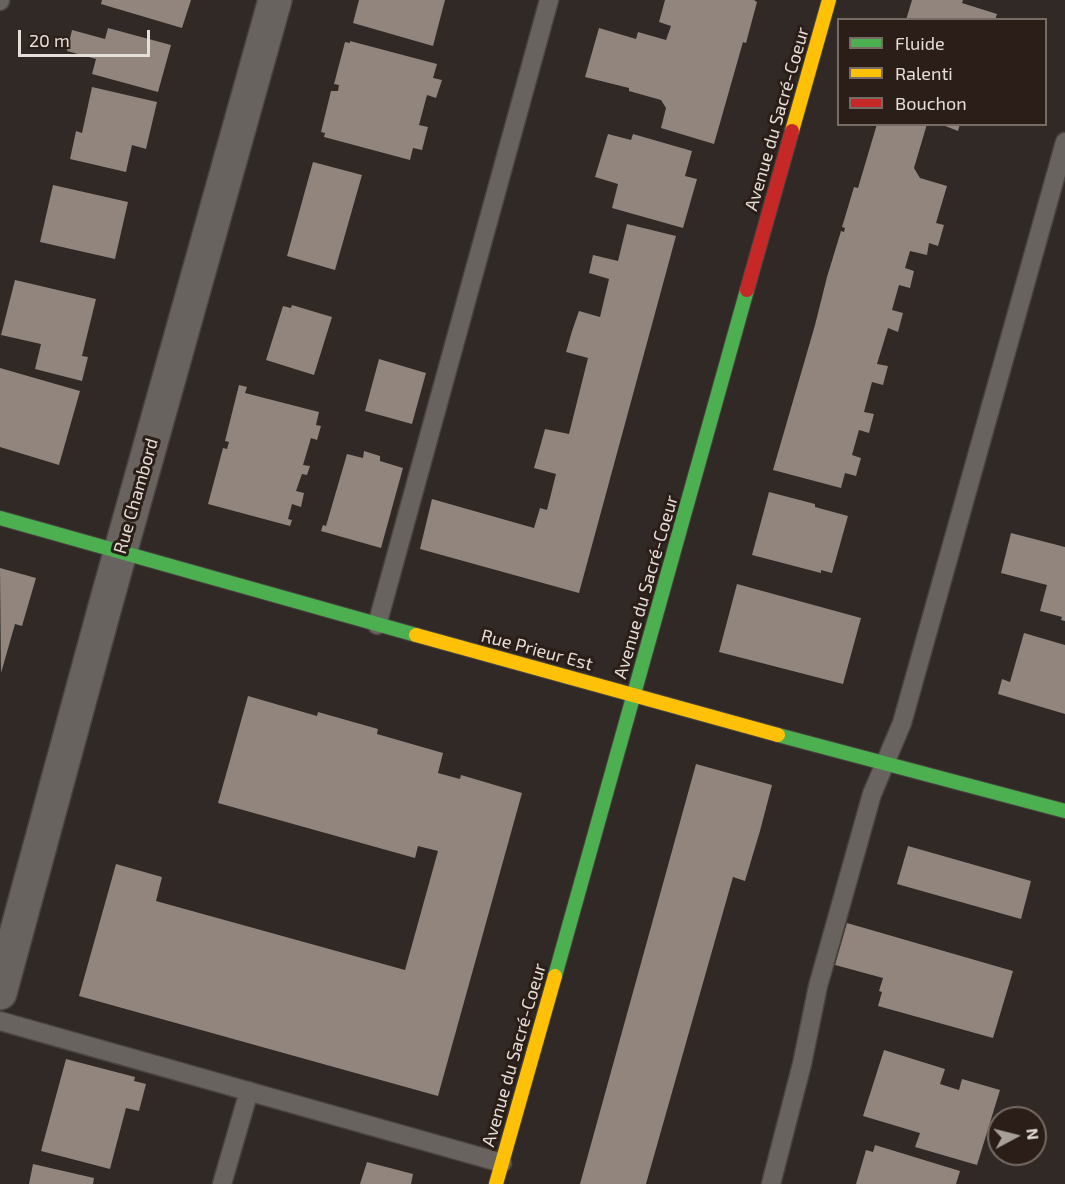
<!DOCTYPE html>
<html>
<head>
<meta charset="utf-8">
<style>
  body { margin:0 }
  #map { position:relative; width:1065px; height:1184px; overflow:hidden; background:#302926; font-family:"Exo 2",sans-serif }
  canvas { display:block }
  .legend { position:absolute; left:837px; top:18px; width:210px; height:108px; box-sizing:border-box; background:#2b1e18; border:2px solid #766b65; margin:0; padding:8px 10px; list-style:none; font-size:18px; color:#e6ded9 }
  .legend li { display:flex; align-items:center; gap:12px; height:30px }
  .legend b { width:30px; border:2px solid #766b65 }
  .north { position:absolute; left:987px; top:1106px; width:60px; height:60px; box-sizing:border-box; background:#2b1e18; border:2px solid #766b65; border-radius:50%; rotate:83deg; font-size:16px; font-weight:700; line-height:24px; text-align:center; color:#e6ded9 }
  .north::after { content:''; display:block; margin:auto; width:21px; height:27px; background:#a69f9a; clip-path:polygon(50% 0,100% 100%,50% 72%,0 100%) }
  .scale { position:absolute; left:18px; top:30px; width:132px; height:27px; box-sizing:border-box; border:3px solid #e6ded9; border-top:0; padding-left:8px; font-size:18px; line-height:21px; white-space:nowrap; color:#e6ded9; -webkit-text-stroke:4px #2b1e18; paint-order:stroke }
</style>
</head>
<body>
<div id="map">
<canvas width="1065" height="1184"></canvas>
<ul class="legend">
<li><b style="height:8px;background:#4caf50"></b>Fluide</li>
<li><b style="height:8px;background:#ffc107"></b>Ralenti</li>
<li><b style="height:8px;background:#c62828"></b>Bouchon</li>
</ul>
<div class="north">N</div>
<div class="scale">20 m</div>
</div>
<script>
const c = document.querySelector('canvas').getContext('2d');
c.lineJoin = 'round';
function fillPath(path, color) { c.fillStyle = color; c.fill(path, 'evenodd'); }
function strokePath(path, color, width, dash) { c.strokeStyle = color; c.lineWidth = width; c.lineCap = dash ? 'butt' : 'round'; c.setLineDash(dash || []); c.stroke(path); }
function drawText(font, color, halo, rows, align = 'center') {
  c.font = font + ' "Exo 2",sans-serif'; c.lineWidth = 6; c.setLineDash([]); c.textBaseline = 'middle'; c.strokeStyle = halo; c.fillStyle = color; for (const [text, x, y, turn = 0] of rows) {
    c.save(); c.translate(x, y); c.rotate((+turn || 0) * Math.PI / 180); c.textAlign = isNaN(turn) ? turn : align; if (halo) c.strokeText(text, 0, 0); c.fillText(text, 0, 0); c.restore();
  }
}
fillPath(new Path2D(`
  M 102,0 L 191,0 L 182,28 L 101,4 Z
  M 359,0 L 445,0 L 433,46 L 353,23 Z
  M 665,0 L 754,0 L 757,2 L 746,43 L 743,42 L 714,144 L 661,128 L 666,108 L 661,100 L 629,91 L 629,88 L 585,77 L 599,28 L 636,39 L 638,32 L 666,40 L 671,26 L 659,22 Z
  M 912,0 L 963,0 L 962,3 L 997,14 L 995,20 L 906,20 Z
  M 108,28 L 171,45 L 158,92 L 92,74 L 96,59 L 67,51 L 72,30 L 105,39 Z
  M 350,41 L 437,64 L 433,78 L 442,80 L 436,98 L 427,95 L 419,125 L 428,127 L 422,150 L 413,148 L 410,160 L 324,137 L 325,133 L 321,132 L 331,91 L 338,91 L 339,85 L 334,84 L 345,42 L 350,43 Z
  M 92,87 L 157,102 L 146,149 L 132,145 L 126,172 L 70,159 L 76,131 L 82,133 Z
  M 877,124 L 927,124 L 914,168 L 920,178 L 947,186 L 936,223 L 944,225 L 938,246 L 929,243 L 927,255 L 910,251 L 905,268 L 914,271 L 910,288 L 899,285 L 892,310 L 903,313 L 898,332 L 888,328 L 877,364 L 888,366 L 883,385 L 872,382 L 864,412 L 874,414 L 869,433 L 859,430 L 852,455 L 861,458 L 856,476 L 845,473 L 841,488 L 773,470 L 815,325 L 827,277 L 841,231 L 844,232 L 845,228 L 842,227 L 854,187 L 858,188 Z
  M 940,124 L 960,124 L 958,131 Z
  M 608,134 L 631,140 L 633,134 L 692,151 L 685,176 L 697,179 L 683,228 L 612,208 L 618,184 L 595,177 Z
  M 313,162 L 362,175 L 335,270 L 287,256 Z
  M 53,185 L 128,202 L 115,259 L 40,242 Z
  M 627,224 L 676,236 L 579,593 L 420,549 L 432,499 L 534,528 L 540,508 L 547,510 L 556,474 L 534,468 L 540,447 L 545,429 L 569,434 L 588,358 L 566,352 L 572,331 L 579,311 L 600,317 L 609,279 L 589,273 L 593,255 L 618,261 Z
  M 15,280 L 96,299 L 82,356 L 88,357 L 82,381 L 35,369 L 41,344 L 1,335 Z
  M 292,305 L 332,317 L 314,375 L 266,360 L 283,306 L 291,308 Z
  M 379,359 L 426,373 L 412,424 L 365,411 Z
  M 0,368 L 80,391 L 59,465 L 0,447 Z
  M 239,385 L 247,387 L 245,393 L 319,412 L 316,425 L 321,426 L 317,440 L 311,438 L 303,465 L 310,466 L 307,475 L 302,474 L 296,491 L 304,493 L 301,507 L 292,504 L 288,519 L 292,520 L 290,526 L 208,504 L 223,448 L 227,449 L 229,442 L 225,441 Z
  M 364,451 L 380,456 L 380,461 L 403,468 L 381,548 L 321,531 L 323,525 L 326,526 L 347,454 L 363,458 Z
  M 769,492 L 815,504 L 815,507 L 848,516 L 832,573 L 821,570 L 821,573 L 752,555 Z
  M 1011,533 L 1065,547 L 1065,621 L 1061,620 L 1062,617 L 1040,611 L 1047,585 L 1001,573 Z
  M 0,568 L 36,578 L 22,626 L 15,624 L 1,673 Z
  M 737,584 L 861,618 L 843,684 L 719,652 Z
  M 1024,633 L 1065,645 L 1065,714 L 998,694 L 1002,679 L 1010,682 Z
  M 248,696 L 317,716 L 318,712 L 378,729 L 377,734 L 443,753 L 438,773 L 460,779 L 461,775 L 522,793 L 438,1096 L 79,996 L 116,864 L 162,877 L 156,901 L 405,970 L 438,851 L 418,846 L 415,858 L 218,803 Z
  M 696,764 L 772,785 L 760,831 L 745,881 L 733,877 L 646,1184 L 580,1184 Z
  M 908,846 L 1031,881 L 1021,919 L 897,884 Z
  M 847,923 L 1013,971 L 993,1038 L 878,1006 L 882,992 L 879,991 L 883,978 L 835,965 Z
  M 884,1050 L 945,1069 L 940,1084 L 959,1090 L 962,1079 L 1000,1090 L 977,1165 L 915,1147 L 920,1133 L 863,1116 Z
  M 66,1059 L 135,1077 L 134,1081 L 146,1084 L 139,1111 L 126,1108 L 110,1169 L 41,1151 Z
  M 875,1145 L 960,1171 L 956,1184 L 856,1184 L 866,1150 L 873,1152 Z
  M 367,1162 L 413,1174 L 411,1184 L 360,1184 Z
  M 33,1164 L 94,1178 L 93,1184 L 29,1184 Z`), '#91857d');
const lane = new Path2D(`
  M 0,1 L 0,0
  M 377,625 L 549,0
  M 0,1021 L 502,1163
  M 222,1184 L 249,1091
  M 771,1184 L 802,1064 L 818,986 L 872,794 L 902,723 L 1065,142`);
const street = new Path2D(`
  M 0,993 L 106,603 L 275,0`);
const fast = new Path2D(`
  M 0,518 L 416,635
  M 778,735 L 1065,811
  M 555,976 L 747,290`);
const slow = new Path2D(`
  M 792,131 L 829,0
  M 416,635 L 778,735
  M 496,1184 L 555,976`);
const jam = new Path2D(`
  M 747,290 L 792,131`);
strokePath(lane, '#494440', 21);
strokePath(street, '#494440', 36);
strokePath(fast, '#494440', 16);
strokePath(slow, '#494440', 16);
strokePath(jam, '#494440', 16);
strokePath(lane, '#696360', 18);
strokePath(street, '#696360', 33);
strokePath(fast, '#4caf50', 14);
strokePath(slow, '#ffc107', 14);
strokePath(jam, '#c62828', 14);
drawText('18px', '#e6ded9', '#2b1e18', [
  ["Avenue du Sacré-Coeur",777,119,-74],
  ["Rue Chambord",136,496,-74],
  ["Avenue du Sacré-Coeur",646,587,-74],
  ["Rue Prieur Est",537,650,15],
  ["Avenue du Sacré-Coeur",514,1055,-74]
]);
</script>
</body>
</html>
